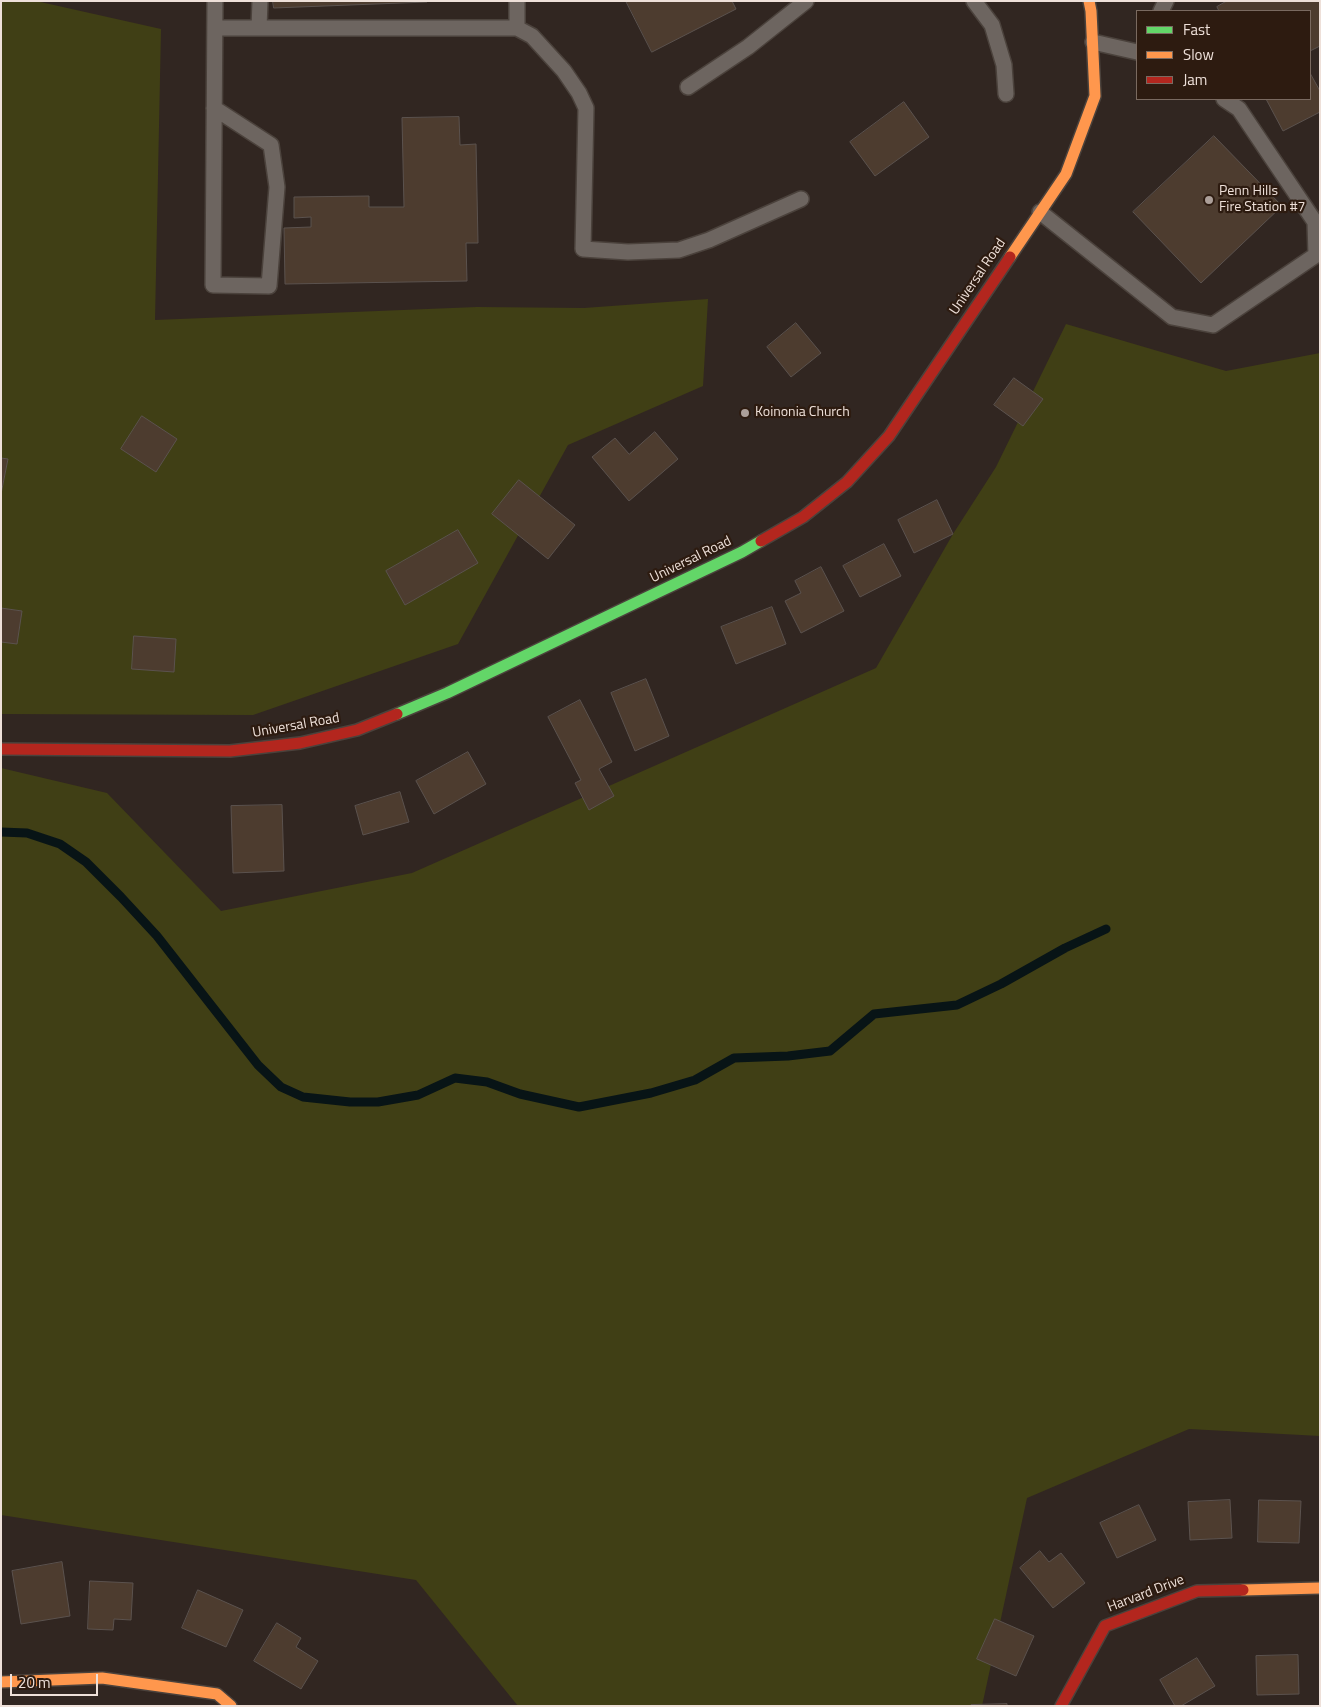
<!DOCTYPE html>
<html>
<head>
<meta charset="utf-8">
<style>
  body { margin:0 }
  #map { position:relative; width:1321px; height:1707px; overflow:hidden; background:#312621; font-family:"Titillium Web",sans-serif }
  canvas { display:block }
  .frame { position:absolute; inset:0; border:2px solid #eee0d9; pointer-events:none }
  .legend { position:absolute; left:1136px; top:10px; width:175px; height:90px; box-sizing:border-box; background:#2d1b10; border:1px solid #7a6a60; margin:0; padding:6px 9px; list-style:none; font-size:15px; color:#eee0d9 }
  .legend li { display:flex; align-items:center; gap:10px; height:25px }
  .legend b { width:25px; border:1px solid #7a6a60 }
  .scale { position:absolute; left:10px; top:1674px; width:88px; height:22px; box-sizing:border-box; border:2px solid #eee0d9; border-top:0; padding-left:6px; font-size:15px; line-height:18px; white-space:nowrap; color:#eee0d9; -webkit-text-stroke:4px #2d1b10; paint-order:stroke }
</style>
</head>
<body>
<div id="map">
<canvas width="1321" height="1707"></canvas>
<div class="frame"></div>
<ul class="legend">
<li><b style="height:6px;background:#63d668"></b>Fast</li>
<li><b style="height:6px;background:#ff974d"></b>Slow</li>
<li><b style="height:6px;background:#b3261e"></b>Jam</li>
</ul>
<div class="scale">20 m</div>
</div>
<script>
const c = document.querySelector('canvas').getContext('2d');
c.lineJoin = 'round';
function fillPath(path, color) { c.fillStyle = color; c.fill(path, 'evenodd'); }
function strokePath(path, color, width, dash) { c.strokeStyle = color; c.lineWidth = width; c.lineCap = dash ? 'butt' : 'round'; c.setLineDash(dash || []); c.stroke(path); }
function drawText(font, color, halo, rows, align = 'center') {
  c.font = font + ' "Titillium Web",sans-serif'; c.lineWidth = 4.5; c.setLineDash([]); c.textBaseline = 'middle'; c.strokeStyle = halo; c.fillStyle = color; for (const [text, x, y, turn = 0] of rows) {
    c.save(); c.translate(x, y); c.rotate((+turn || 0) * Math.PI / 180); c.textAlign = isNaN(turn) ? turn : align; if (halo) c.strokeText(text, 0, 0); c.fillText(text, 0, 0); c.restore();
  }
}
fillPath(new Path2D(`
  M 1,1 L 36,1 L 161,29 L 155,320 L 477,307 L 584,308 L 708,299 L 703,386 L 568,445 L 458,644 L 253,715 L 1,714 Z
  M 1066,324 L 1226,371 L 1320,353 L 1320,1436 L 1189,1429 L 1027,1498 L 982,1706 L 518,1706 L 416,1580 L 1,1515 L 1,768 L 107,793 L 221,911 L 412,873 L 876,668 L 953,534 L 996,467 Z`), '#403f15');
strokePath(new Path2D(`
  M 1,832 L 27,833 L 60,844 L 86,862 L 121,897 L 157,936 L 258,1065 L 281,1087 L 303,1097 L 350,1102 L 378,1102 L 418,1095 L 455,1078 L 487,1082 L 520,1094 L 579,1107 L 651,1093 L 695,1080 L 734,1058 L 788,1056 L 830,1051 L 874,1014 L 957,1005 L 1001,984 L 1065,948 L 1106,929`), '#081416', 9);
const building = new Path2D(`
  M 273,1 L 427,1 L 427,2 L 274,8 Z
  M 626,1 L 732,1 L 736,9 L 652,52 Z
  M 1227,1 L 1320,1 L 1320,46 L 1310,51 L 1310,11 L 1219,11 L 1217,7 Z
  M 1310,73 L 1320,91 L 1320,112 L 1283,131 L 1266,99 L 1310,99 Z
  M 904,102 L 929,137 L 875,176 L 850,142 Z
  M 459,117 L 460,145 L 476,144 L 478,243 L 466,243 L 467,281 L 285,284 L 284,228 L 311,227 L 311,217 L 294,218 L 294,197 L 369,196 L 369,207 L 404,207 L 402,118 Z
  M 1214,136 L 1282,206 L 1201,283 L 1133,212 Z
  M 796,323 L 821,353 L 791,377 L 767,347 Z
  M 1014,378 L 1043,399 L 1023,426 L 994,405 Z
  M 142,416 L 177,439 L 156,472 L 121,449 Z
  M 655,432 L 678,459 L 629,501 L 592,457 L 615,438 L 629,454 Z
  M 1,458 L 8,459 L 1,494 Z
  M 519,480 L 575,525 L 548,559 L 492,514 Z
  M 937,500 L 953,534 L 914,553 L 898,520 Z
  M 458,530 L 478,563 L 405,605 L 386,571 Z
  M 884,544 L 901,576 L 860,597 L 843,566 Z
  M 821,567 L 844,611 L 801,633 L 785,601 L 801,593 L 795,581 Z
  M 772,607 L 786,644 L 736,664 L 721,627 Z
  M 1,608 L 22,611 L 17,644 L 1,642 Z
  M 134,636 L 176,639 L 174,672 L 132,669 Z
  M 646,679 L 669,736 L 635,751 L 611,693 Z
  M 580,700 L 612,762 L 599,769 L 614,796 L 589,810 L 575,783 L 581,780 L 548,717 Z
  M 468,752 L 486,784 L 434,814 L 416,781 Z
  M 400,792 L 409,822 L 363,835 L 355,806 Z
  M 282,805 L 284,871 L 233,873 L 231,806 Z
  M 1230,1500 L 1232,1538 L 1190,1540 L 1188,1502 Z
  M 1259,1500 L 1301,1501 L 1299,1543 L 1258,1542 Z
  M 1139,1505 L 1156,1540 L 1117,1558 L 1100,1523 Z
  M 1040,1551 L 1049,1562 L 1061,1553 L 1085,1583 L 1053,1608 L 1020,1568 Z
  M 62,1562 L 70,1616 L 21,1624 L 12,1571 Z
  M 90,1581 L 133,1583 L 131,1620 L 114,1619 L 113,1630 L 88,1629 Z
  M 198,1590 L 243,1610 L 226,1647 L 182,1628 Z
  M 995,1619 L 1034,1636 L 1016,1676 L 977,1659 Z
  M 277,1623 L 301,1638 L 296,1647 L 318,1661 L 301,1689 L 254,1661 Z
  M 1298,1655 L 1299,1694 L 1257,1695 L 1256,1656 Z
  M 1197,1658 L 1215,1686 L 1181,1706 L 1175,1706 L 1160,1680 Z
  M 1007,1704 L 1007,1706 L 971,1706 L 971,1705 Z`);
fillPath(building, '#4d3c2f');
strokePath(building, '#5b524e', 1);
const lane = new Path2D(`
  M 974,1 L 992,25 L 1004,65 L 1006,94
  M 1161,11 L 1166,1
  M 215,28 L 517,28 L 532,36 L 564,71 L 579,93 L 586,108 L 583,249 L 628,252 L 679,250 L 709,240 L 801,199
  M 259,28 L 260,1
  M 517,28 L 517,1
  M 1093,42 L 1137,52
  M 688,87 L 748,47 L 806,1
  M 214,108 L 271,145 L 277,187 L 269,286 L 213,285 L 215,1
  M 1040,212 L 1172,317 L 1213,325 L 1316,255 L 1315,222 L 1239,109 L 1224,99`);
const fast = new Path2D(`
  M 397,714 L 447,693 L 742,552 L 761,541`);
const slow = new Path2D(`
  M 1010,257 L 1066,174 L 1095,96 L 1091,11 L 1089,1
  M 1243,1590 L 1320,1588
  M 1,1682 L 102,1678 L 217,1694 L 231,1706`);
const jam = new Path2D(`
  M 761,541 L 803,517 L 847,482 L 889,436 L 1010,257
  M 1,749 L 230,751 L 300,743 L 357,730 L 397,714
  M 1061,1706 L 1105,1626 L 1197,1591 L 1243,1590`);
strokePath(lane, '#4b423c', 18);
strokePath(fast, '#4b423c', 14);
strokePath(slow, '#4b423c', 14);
strokePath(jam, '#4b423c', 14);
strokePath(lane, '#6d6560', 15);
strokePath(fast, '#63d668', 11);
strokePath(slow, '#ff974d', 11);
strokePath(jam, '#b3261e', 11);
for (const [x, y, r, color] of [
  [1209,200,5,"#ac9f99"],
  [745,413,5,"#ac9f99"]
]) { const dot = new Path2D(); dot.arc(x, y, r, 0, 2 * Math.PI); c.fillStyle = color; c.fill(dot); strokePath(dot, '#2d1b10', 2); }
drawText('14px', '#eee0d9', '#2d1b10', [
  ["Penn Hills",1219,192],
  ["Fire Station #7",1219,208],
  ["Koinonia Church",755,413]
], 'left');
drawText('14px', '#eee0d9', '#2d1b10', [
  ["Universal Road",978,277,-56],
  ["Universal Road",691,560,-26],
  ["Universal Road",296,726,-10],
  ["Harvard Drive",1146,1594,-21]
]);
</script>
</body>
</html>
